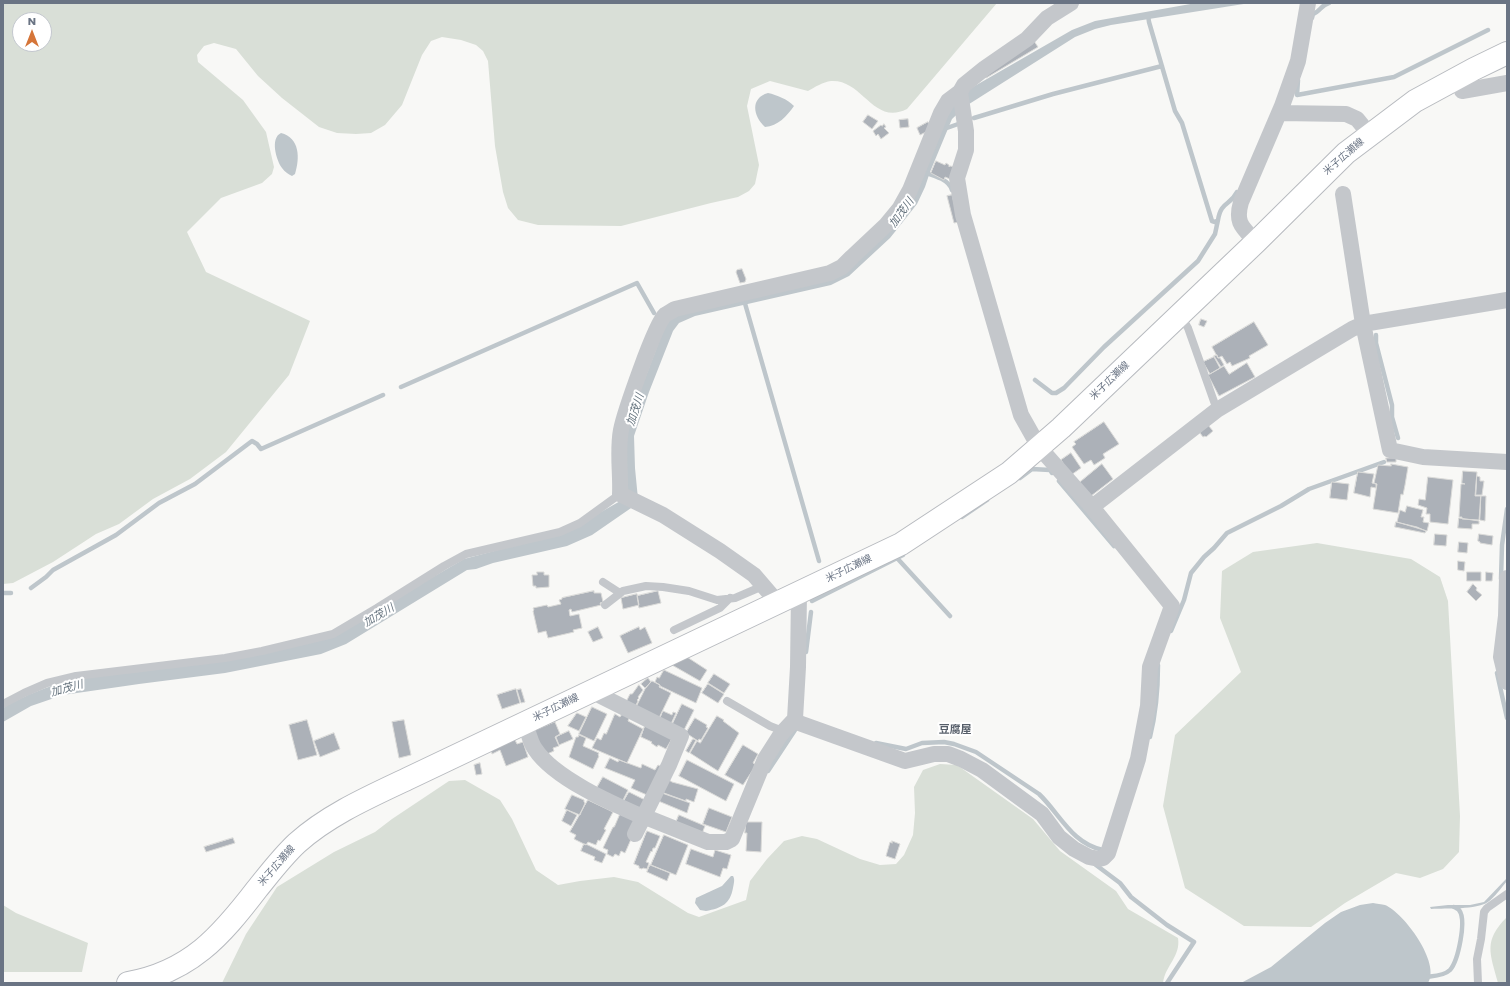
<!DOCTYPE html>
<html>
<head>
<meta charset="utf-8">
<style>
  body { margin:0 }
  #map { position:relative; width:1510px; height:986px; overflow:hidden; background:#f8f8f6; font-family:Poppins,sans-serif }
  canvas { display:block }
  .frame { position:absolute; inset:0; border:4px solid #6a7484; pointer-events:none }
  .north { position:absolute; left:12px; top:12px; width:40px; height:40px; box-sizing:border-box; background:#fff; border:1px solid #c3c7ce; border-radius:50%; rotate:0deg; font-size:11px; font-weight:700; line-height:16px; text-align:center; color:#6a7484 }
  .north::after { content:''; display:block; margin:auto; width:14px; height:18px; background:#d57539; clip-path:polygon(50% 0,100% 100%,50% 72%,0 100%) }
</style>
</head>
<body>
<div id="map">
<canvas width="1510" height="986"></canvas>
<div class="frame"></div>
<div class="north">N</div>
</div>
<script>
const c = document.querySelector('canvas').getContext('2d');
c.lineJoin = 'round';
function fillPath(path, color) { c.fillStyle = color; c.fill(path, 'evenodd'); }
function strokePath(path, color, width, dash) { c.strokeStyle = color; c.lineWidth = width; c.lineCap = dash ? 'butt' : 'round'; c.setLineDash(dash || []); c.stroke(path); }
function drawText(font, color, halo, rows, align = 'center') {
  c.font = font + ' Poppins,"Noto Sans JP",sans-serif'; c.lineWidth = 4; c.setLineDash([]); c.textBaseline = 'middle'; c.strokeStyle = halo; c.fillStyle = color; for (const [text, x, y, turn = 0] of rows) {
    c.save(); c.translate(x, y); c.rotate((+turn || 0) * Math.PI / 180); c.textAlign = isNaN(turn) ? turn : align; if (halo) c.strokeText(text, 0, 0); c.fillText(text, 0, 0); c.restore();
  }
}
fillPath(new Path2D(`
  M 3,3 L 997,3 L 907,109 C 873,126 863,79 831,81 C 823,82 815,87 808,91 L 770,81 L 751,89 L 747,106 L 759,165 L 755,184 L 749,191 L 738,197 L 711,203 L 621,226 L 538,225 L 518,220 L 508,208 L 503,192 L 495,146 L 488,61 L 483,51 L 476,45 L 461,40 L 442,37 L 431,41 L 422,55 L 402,105 L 385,125 L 371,133 L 356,134 L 337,133 L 319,127 L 282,98 L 258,76 L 236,49 L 214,43 L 204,46 L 197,55 L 198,62 L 243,100 L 266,132 L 274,167 L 272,174 L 262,183 L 221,198 L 187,232 L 206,272 L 310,321 L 289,375 L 226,452 L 190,479 L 153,499 L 119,524 L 96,534 L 53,562 L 13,583 L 3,584 ZM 20,20 L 44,20 L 44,44 L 20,44 Z
  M 1317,543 L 1411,559 L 1440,577 L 1448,601 L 1460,816 L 1459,852 L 1443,869 L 1420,878 L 1396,873 L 1345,903 L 1311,927 L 1244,926 L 1185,888 L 1163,806 L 1175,735 L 1241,672 L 1220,618 L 1222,571 L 1253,552 Z
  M 940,764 L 957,765 L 1033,819 L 1060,851 L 1116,891 L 1128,909 L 1178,938 C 1181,956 1165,966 1163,983 L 222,983 L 246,934 L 277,887 L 334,852 L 375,832 L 392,819 L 449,781 L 465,780 L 500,800 L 512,819 L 536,870 L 558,885 L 580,881 L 614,877 L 638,882 L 688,913 L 699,917 L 746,900 L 750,881 L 767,859 L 784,841 L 802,836 L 817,839 L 860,859 L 880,865 L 896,864 L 904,855 L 913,835 L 915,813 L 914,787 L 923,770 Z
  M 3,905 L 16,913 L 88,943 L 82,972 L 3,972 Z
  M 1507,917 L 1507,983 L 1498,983 C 1490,953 1483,941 1507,917 Z`), '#d9dfd7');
fillPath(new Path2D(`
  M 1196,3 L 1250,3 L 1111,25 L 1095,29 L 1075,37 L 966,106 L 952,119 L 930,172 L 925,187 L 917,204 L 906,218 L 890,238 L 849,276 L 831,285 L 695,316 L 679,323 L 673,331 L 649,392 L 634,436 L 635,468 L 638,499 L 634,506 L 592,535 L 567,546 L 493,563 L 476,569 L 467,570 L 346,644 L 321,654 L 225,673 L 139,684 L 63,695 L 31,706 L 3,722 L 3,708 C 25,695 48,686 73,680 L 328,638 L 464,559 L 566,532 L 622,500 L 622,439 L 668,318 L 833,273 L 887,227 L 944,116 L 966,91 L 1072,30 L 1095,21 Z
  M 768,93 C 777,95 787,99 794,106 C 787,116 778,126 765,127 C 753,116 750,98 768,93 Z
  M 281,133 C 300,138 300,158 295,174 L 292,176 C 288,174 285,172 282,168 C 276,160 270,138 281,133 Z
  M 731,876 L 733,876 C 735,879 734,883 733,888 C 730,904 722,908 706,911 L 700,910 L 695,903 L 696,898 L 722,886 Z
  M 1507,878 L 1507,881 C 1501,888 1495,897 1488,902 C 1476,910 1447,908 1431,909 L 1430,907 L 1448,905 L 1470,905 L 1484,902 Z
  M 1373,903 C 1376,904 1382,904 1385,905 C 1404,913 1441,963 1428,983 L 1241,983 L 1271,967 L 1325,923 L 1341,912 L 1360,905 Z`), '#bec6cb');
strokePath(new Path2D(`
  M 1312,18 L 1313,14 C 1320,12 1321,5 1329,3
  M 1298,80 L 1297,95 L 1394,77 L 1488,30
  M 974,118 L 1053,94 L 1162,66
  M 944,129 L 961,123
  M 926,173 C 936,176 949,180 952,190
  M 1218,220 C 1221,201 1230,206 1237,192
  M 744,300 L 819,561
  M 1376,335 L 1376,343 L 1392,405 L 1392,417 L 1398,438
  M 1035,380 L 1052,393 L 1056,393 L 1064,388 L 1104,347 L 1198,261 L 1215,234 L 1218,220 L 1215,222 L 1212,221 L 1182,123 L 1175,111 L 1149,22 L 1148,15
  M 401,387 L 637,283 L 654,313
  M 1020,478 L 1032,469 L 1050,470 L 1052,473
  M 1059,481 L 1114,546
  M 962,517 L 987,500
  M 897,558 L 950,616
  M 1501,579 L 1502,545 L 1507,509
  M 31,588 L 46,577 L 53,570 L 116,535 L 159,503 L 195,484 L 252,441 L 257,444 L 261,449 L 383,395
  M 3,593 L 11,593
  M 812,601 L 903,555
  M 1171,631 L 1184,600 L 1191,573 L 1204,557 L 1214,548 L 1227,533 L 1281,506 L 1309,489 L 1384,462
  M 806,652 L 811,612
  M 1497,673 L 1507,718
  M 1150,737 C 1156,713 1158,690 1158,665
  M 876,743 L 906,749 L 922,743 L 944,742 L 954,744 L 976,752 L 1039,794 C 1060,814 1072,844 1103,850
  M 768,771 L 795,730
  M 1096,865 L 1120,883 L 1131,897 L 1167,925 L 1194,942 L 1167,983
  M 1426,977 C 1433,976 1444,976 1450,970 C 1458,961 1467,920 1459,910 C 1459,909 1454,907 1454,907`), '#bec6cb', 4.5);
const building = new Path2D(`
  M 1034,41 L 1038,47 L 986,78 L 983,74 Z
  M 868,115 L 878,121 L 872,129 L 863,122 Z
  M 908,119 L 909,127 L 900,128 L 899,120 Z
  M 928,122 L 932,129 L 920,135 L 917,128 Z
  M 884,124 L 886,127 L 884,128 L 889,133 L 881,139 L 878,134 L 876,136 L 873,131 L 881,125 L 882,126 Z
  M 936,161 L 945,165 L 946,163 L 949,165 L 949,167 L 950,166 L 955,167 L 950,179 L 945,177 L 944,180 L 931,173 Z
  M 952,195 L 959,222 L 954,223 L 947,196 Z
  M 742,269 L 746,279 L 745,282 L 740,283 L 736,272 L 737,270 Z
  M 1201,319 L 1207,321 L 1204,327 L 1199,325 Z
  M 1254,322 L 1268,345 L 1249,356 L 1250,358 L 1232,366 L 1230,362 L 1227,364 L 1222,356 L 1218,358 L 1212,347 Z
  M 1217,355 L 1218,358 L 1220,358 L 1224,365 L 1221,367 L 1214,356 Z
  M 1214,357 L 1220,368 L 1210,374 L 1203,362 Z
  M 1247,363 L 1255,377 L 1219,396 L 1208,375 L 1224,366 L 1229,374 Z
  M 1104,422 L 1119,444 L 1103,454 L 1105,458 L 1094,465 L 1091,460 L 1084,464 L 1072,447 L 1076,444 L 1074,442 Z
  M 1208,425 L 1213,431 L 1206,437 L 1205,436 L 1203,437 L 1200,433 Z
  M 1071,453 L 1081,468 L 1071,475 L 1061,460 Z
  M 1386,458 L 1396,458 L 1396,462 L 1387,462 Z
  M 1102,464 L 1113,479 L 1091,496 L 1079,483 Z
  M 1391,464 L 1408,467 L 1405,485 L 1403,495 L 1401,494 L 1398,513 L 1373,509 L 1377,484 L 1374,483 L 1378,465 L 1391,466 Z
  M 1463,471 L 1477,472 L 1475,496 L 1481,496 L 1479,520 L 1462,519 L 1462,517 L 1459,517 L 1461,484 L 1465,484 L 1462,483 Z
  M 1358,472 L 1374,474 L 1372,483 L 1376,484 L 1376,488 L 1371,487 L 1370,497 L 1354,493 Z
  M 1477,476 L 1480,477 L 1480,481 L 1484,481 L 1482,495 L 1476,495 Z
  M 1428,477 L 1453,480 L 1448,524 L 1430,522 L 1430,514 L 1426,514 L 1427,508 L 1418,505 L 1419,499 L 1425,500 Z
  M 1332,482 L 1349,484 L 1347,500 L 1330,498 Z
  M 1481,496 L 1486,496 L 1485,521 L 1480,520 Z
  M 1407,506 L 1423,510 L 1421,517 L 1424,517 L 1423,522 L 1429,523 L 1427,531 L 1397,522 L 1400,510 L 1405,512 Z
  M 1459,518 L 1479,521 L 1479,524 L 1472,524 L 1472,529 L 1458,528 Z
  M 1396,522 L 1417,527 L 1426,531 L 1425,533 L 1395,527 Z
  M 1435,534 L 1447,535 L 1446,546 L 1434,545 Z
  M 1479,534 L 1493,536 L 1492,545 L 1480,543 L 1480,542 L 1478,541 Z
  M 1459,542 L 1468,543 L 1467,553 L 1458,552 Z
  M 1458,561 L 1465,562 L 1464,571 L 1458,570 Z
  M 537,572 L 544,572 L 544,575 L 549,575 L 549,587 L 536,588 L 536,586 L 533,586 L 532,575 L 537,575 Z
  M 1467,572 L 1481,572 L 1481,581 L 1467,581 Z
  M 1486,572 L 1493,573 L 1492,581 L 1486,581 Z
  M 1473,584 L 1477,588 L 1476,590 L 1482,595 L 1476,601 L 1467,592 Z
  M 594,591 L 594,593 L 601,593 L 603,602 L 600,603 L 601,605 L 572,612 L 571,609 L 569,610 L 570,616 L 579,614 L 582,628 L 573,630 L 574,632 L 548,638 L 546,631 L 538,633 L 533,611 L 534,610 L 533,608 L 547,605 L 548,607 L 561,604 L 559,600 L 562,599 L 562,598 Z
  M 658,591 L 661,603 L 639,608 L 637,596 Z
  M 637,594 L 639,605 L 623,609 L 621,598 Z
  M 598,627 L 603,638 L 593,642 L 588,632 Z
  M 639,627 L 640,630 L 645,627 L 652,643 L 628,653 L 620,636 Z
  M 687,657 L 707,670 L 700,681 L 672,665 Z
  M 664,670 L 702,688 L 696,703 L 660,686 L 660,685 L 655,682 L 657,677 L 659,678 Z
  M 714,674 L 730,684 L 724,693 L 708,683 Z
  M 648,678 L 651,682 L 645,688 L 641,684 Z
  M 652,681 L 660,685 L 659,687 L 671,693 L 658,720 L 635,709 L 645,689 Z
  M 708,684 L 724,694 L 718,703 L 702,693 Z
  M 639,685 L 643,690 L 638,697 L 639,698 L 637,700 L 638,701 L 634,709 L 625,704 L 630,694 L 632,694 Z
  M 516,689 L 520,703 L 502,709 L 497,695 Z
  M 521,689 L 525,702 L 521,703 L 517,690 Z
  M 682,704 L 694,710 L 683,732 L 672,725 Z
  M 592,707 L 607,714 L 594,741 L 579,734 Z
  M 663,711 L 672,715 L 673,712 L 676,713 L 670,726 L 659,721 Z
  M 577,713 L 586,717 L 579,731 L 568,726 Z
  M 615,714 L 620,717 L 622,714 L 629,718 L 628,721 L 643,729 L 627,763 L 592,748 L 597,738 L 601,740 L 604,733 L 606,734 Z
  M 717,716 L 724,720 L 723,721 L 739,733 L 718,771 L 690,753 L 697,741 L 700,743 Z
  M 695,718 L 707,725 L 706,727 L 708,728 L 701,740 L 699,739 L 698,741 L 686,733 Z
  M 307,720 L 317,755 L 298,760 L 289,725 Z
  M 404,720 L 411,755 L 399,758 L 392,722 Z
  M 555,722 L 560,734 L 555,737 L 559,746 L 553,748 L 554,751 L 547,754 L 543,752 L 534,731 Z
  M 646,723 L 674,735 L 666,749 L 658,745 L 657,747 L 651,743 L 652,742 L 641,737 Z
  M 569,731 L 573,739 L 559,745 L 556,737 Z
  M 334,733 L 340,749 L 320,757 L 314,741 Z
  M 579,735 L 586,738 L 583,746 L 599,753 L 598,755 L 599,756 L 593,769 L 569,757 L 576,737 L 578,737 Z
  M 693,739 L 696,740 L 689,753 L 686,751 Z
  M 515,740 L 517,744 L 523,742 L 528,757 L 506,766 L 500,750 L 492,754 L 491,749 Z
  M 743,745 L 758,754 L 753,763 L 756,765 L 743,785 L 725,775 Z
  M 610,758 L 618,762 L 619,760 L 641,768 L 642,764 L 655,770 L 658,765 L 662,767 L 647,795 L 631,788 L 635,780 L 605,768 Z
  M 687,760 L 734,784 L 726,801 L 679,776 Z
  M 480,763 L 482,774 L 476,775 L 474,765 Z
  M 603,777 L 628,790 L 621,804 L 595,791 Z
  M 666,778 L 672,782 L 698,789 L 694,802 L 686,799 L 686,801 L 664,793 L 659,790 Z
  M 629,792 L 647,801 L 640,813 L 622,804 Z
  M 659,792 L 690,803 L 687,813 L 656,800 Z
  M 572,795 L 584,800 L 584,802 L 585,803 L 580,815 L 565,809 Z
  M 588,800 L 613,812 L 604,829 L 606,830 L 600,841 L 598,840 L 596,845 L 588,842 L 586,845 L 574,839 L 576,835 L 570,832 Z
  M 709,808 L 732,817 L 726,832 L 703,824 Z
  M 567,810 L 577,815 L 571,826 L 562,821 Z
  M 621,812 L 637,819 L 632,837 L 625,853 L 621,851 L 619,856 L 615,854 L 613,857 L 607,854 L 608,850 L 603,848 L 613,827 L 614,827 Z
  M 679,815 L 705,826 L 701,836 L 675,825 Z
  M 746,822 L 762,822 L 761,852 L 746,851 L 747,833 L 745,833 Z
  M 647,831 L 660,836 L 655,848 L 653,848 L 652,852 L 651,851 L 646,862 L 649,863 L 647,869 L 643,868 L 642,869 L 639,868 L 639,866 L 634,864 Z
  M 664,835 L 688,845 L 676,875 L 651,865 Z
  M 233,838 L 235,843 L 206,852 L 204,847 Z
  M 892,841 L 900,844 L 895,859 L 886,856 L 890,842 L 892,843 Z
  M 584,844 L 588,845 L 606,854 L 602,863 L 594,860 L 595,857 L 581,851 Z
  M 691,849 L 713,857 L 715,850 L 731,855 L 727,869 L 723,868 L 720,877 L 686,864 Z
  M 650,865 L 670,873 L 667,881 L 647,872 Z`);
fillPath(building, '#acb1b8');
strokePath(building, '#dadad8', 1);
const secondary = new Path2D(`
  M 128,983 C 190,972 221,936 257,889 C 270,873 282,857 297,843 C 328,815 369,797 407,779 L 901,544 L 1009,473 L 1061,428 L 1256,242 L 1346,153 L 1415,101 L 1474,69 L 1507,53`);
strokePath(secondary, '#b7babf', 24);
strokePath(new Path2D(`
  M 1181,316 L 1188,328 L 1217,410
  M 603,582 L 620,593
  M 605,605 L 623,591 L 646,586 L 663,587 L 689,591 L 717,600 L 735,598 L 763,586
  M 674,630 L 720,608 L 730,598
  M 727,701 L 770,726 L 783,731
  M 3,704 L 24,693 L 47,683 L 76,676 L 225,658 L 262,651 L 333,634 L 377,608 L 444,566 L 466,554 L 560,532 L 580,523 L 620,494
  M 1478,983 L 1477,959 L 1481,939 L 1484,912 L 1487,908 L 1507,894`), '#c4c7cb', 8);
strokePath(new Path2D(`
  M 1462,91 L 1507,83
  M 1280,113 L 1346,114 L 1357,119 L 1370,135
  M 1343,194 L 1363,324 L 1390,450 L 1423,457 L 1507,462
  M 1256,242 C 1242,227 1235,223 1241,202 L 1282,106 L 1298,61 L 1308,3
  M 1092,507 L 1217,410 L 1352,329 L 1363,324 L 1507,300
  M 1507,578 L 1506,616 L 1501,657 L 1507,682
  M 799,593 L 798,667 L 795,719 L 799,723 L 905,761 L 934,754 L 948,754 L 961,759 L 982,770 L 1042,814 L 1059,837 L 1074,849 L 1089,857 L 1099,859 L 1103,858 L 1108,853 L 1138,759 L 1148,706 L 1150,667 L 1172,606 L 1092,507 L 1039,447 L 1021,415 L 963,215 L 957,178 L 966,150 L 966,131 L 960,92
  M 778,603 L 754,575 L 720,551 L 663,515 L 620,494 C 621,473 617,451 621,430 C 624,414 655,324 665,315 C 668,313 672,311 675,309 L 830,273 L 842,267 L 852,257 L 886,225 L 900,208 L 910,190 L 941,113 L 948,101 L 960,92 L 964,85 L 985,68 L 1027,39 L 1047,18 L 1071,3
  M 591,691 L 681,736 L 669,765 L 635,834
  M 525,723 C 528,731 530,742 535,749 C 554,778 611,803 643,817
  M 643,816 L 708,842 L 726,842 L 732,839 L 765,759 L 781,734 L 795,719`), '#c4c7cb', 16);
strokePath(secondary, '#fff', 22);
drawText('10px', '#6a7484', '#fff', [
  ["米子広瀬線",1344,157,-41],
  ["米子広瀬線",1110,381,-44],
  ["米子広瀬線",849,569,-26],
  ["米子広瀬線",556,708,-26],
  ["米子広瀬線",277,866,-49]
]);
drawText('italic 11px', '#66747f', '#fff', [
  ["加茂川",902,213,-54],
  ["加茂川",636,410,-72],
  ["加茂川",379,616,-31],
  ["加茂川",67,689,-15]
]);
drawText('bold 11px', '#575f6a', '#fff', [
  ["豆腐屋",955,730]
]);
</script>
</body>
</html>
